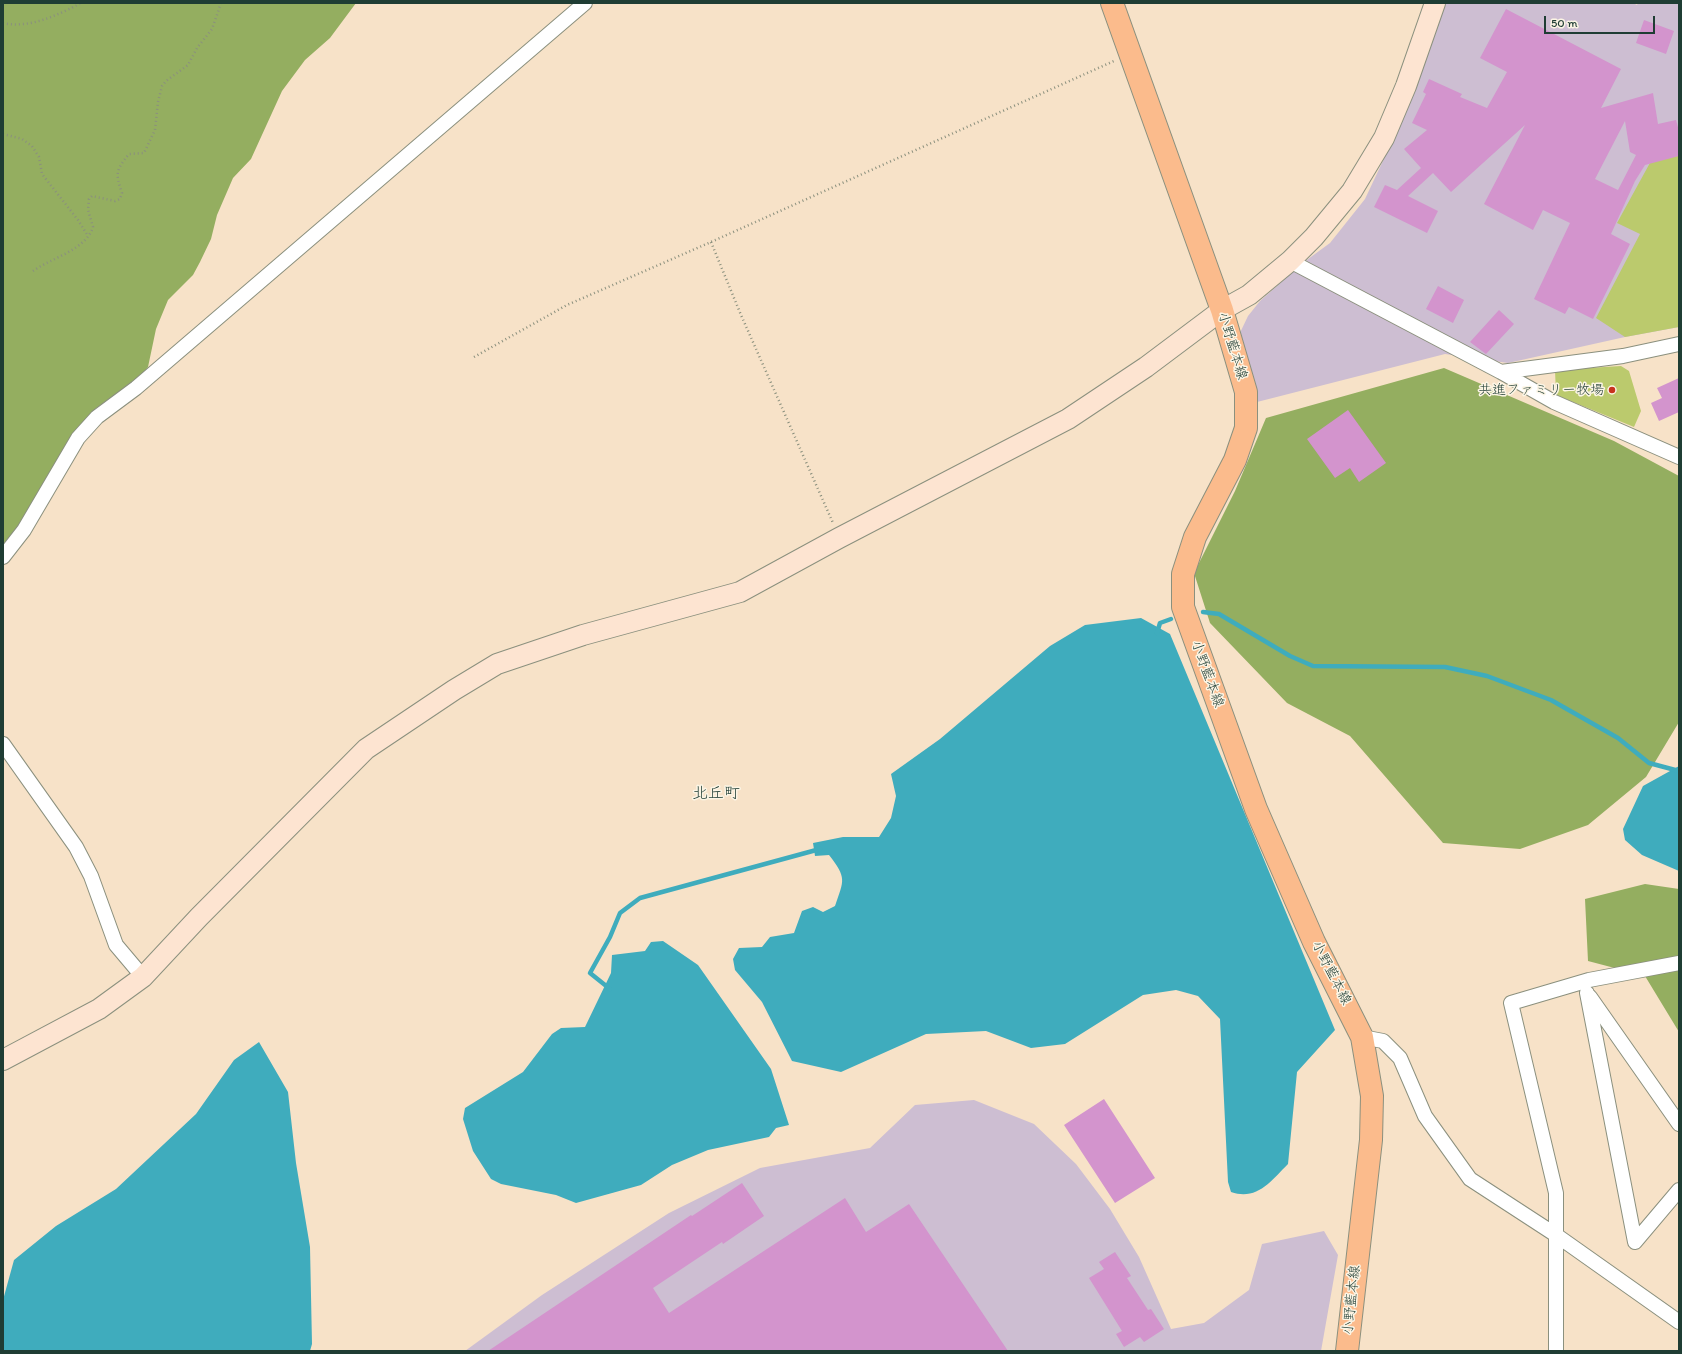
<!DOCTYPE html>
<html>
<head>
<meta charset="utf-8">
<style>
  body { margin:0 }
  #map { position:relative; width:1682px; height:1354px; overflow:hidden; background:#f7e2c8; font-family:Itim,sans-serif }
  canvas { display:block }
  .frame { position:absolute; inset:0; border:4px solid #1f3d34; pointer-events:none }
  .scale { position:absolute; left:1544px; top:16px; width:111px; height:18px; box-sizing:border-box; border:2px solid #1f3d34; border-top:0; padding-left:5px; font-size:12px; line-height:14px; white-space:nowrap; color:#1f3d34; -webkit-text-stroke:3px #fcf5e5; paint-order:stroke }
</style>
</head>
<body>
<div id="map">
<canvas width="1682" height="1354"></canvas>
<div class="frame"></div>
<div class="scale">50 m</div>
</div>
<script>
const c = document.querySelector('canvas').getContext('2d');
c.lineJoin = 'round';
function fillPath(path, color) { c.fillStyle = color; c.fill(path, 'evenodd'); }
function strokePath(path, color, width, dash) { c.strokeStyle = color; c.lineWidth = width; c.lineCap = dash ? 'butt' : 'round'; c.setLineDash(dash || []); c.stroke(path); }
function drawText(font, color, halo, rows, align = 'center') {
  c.font = font + ' Itim,"Klee One",sans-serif'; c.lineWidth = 3; c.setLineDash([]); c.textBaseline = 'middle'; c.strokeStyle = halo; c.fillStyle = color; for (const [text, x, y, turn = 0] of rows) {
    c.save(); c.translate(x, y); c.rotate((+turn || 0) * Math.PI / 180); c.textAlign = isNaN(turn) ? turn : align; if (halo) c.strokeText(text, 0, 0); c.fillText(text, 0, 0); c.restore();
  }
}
fillPath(new Path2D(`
  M 1440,3 L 1633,3 L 1637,5 L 1638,3 L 1679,3 L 1679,327 L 1625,337 L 1508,363 L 1445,354 L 1257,402 L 1238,337 L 1248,316 L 1260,301 L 1304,262 L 1330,243 L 1365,199 L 1389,148 Z
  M 974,1100 L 1034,1124 L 1076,1164 L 1110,1209 L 1139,1257 L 1171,1329 L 1204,1323 L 1249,1290 L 1262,1244 L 1324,1231 L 1338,1255 L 1321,1351 L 465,1351 L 542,1295 L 669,1213 L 760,1168 L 870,1148 L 915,1105 Z`), '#cdbed2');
fillPath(new Path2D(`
  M 1679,154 L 1679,327 L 1625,337 L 1596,318 L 1640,234 L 1617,223 L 1651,161 Z
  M 1621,366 L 1629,371 L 1641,411 L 1634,427 L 1556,395 L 1555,370 Z`), '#bbca6d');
fillPath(new Path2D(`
  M 3,3 L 356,3 L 330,38 L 305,60 L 282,91 L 251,159 L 233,178 L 217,215 L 211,239 L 200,262 L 193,275 L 168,300 L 156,329 L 148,367 L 142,375 L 95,409 L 86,419 L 24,521 L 3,548 Z
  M 1444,368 L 1614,441 L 1679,476 L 1679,722 L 1646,777 L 1588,825 L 1520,849 L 1443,843 L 1350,736 L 1287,703 L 1210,623 L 1194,573 L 1235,491 L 1266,418 Z
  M 1645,884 L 1679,889 L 1679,1032 L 1645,976 L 1588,961 L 1585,899 Z`), '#94ae60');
fillPath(new Path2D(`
  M 1141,618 L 1170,634 L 1335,1030 L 1297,1072 L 1288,1164 C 1271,1181 1257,1201 1231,1192 L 1228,1182 L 1220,1019 L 1198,996 L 1176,990 L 1143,995 L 1065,1044 L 1031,1048 L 986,1031 L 926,1034 L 841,1072 L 792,1061 L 762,1002 L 735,970 L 733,959 L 739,948 L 762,947 L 770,937 L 794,933 L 802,911 L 813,907 L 823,912 L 835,906 C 844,880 847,878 829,855 L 815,856 L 813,843 L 843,837 L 879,837 L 891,818 L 896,796 L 891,774 L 940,739 L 1050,646 L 1085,625 Z
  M 1679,766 L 1679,871 L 1642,855 L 1625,840 L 1623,829 L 1643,786 Z
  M 663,941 L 698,965 L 771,1069 L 789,1125 L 776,1128 L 769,1137 L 708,1150 L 672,1165 L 641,1185 L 576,1203 L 556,1195 L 501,1184 L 491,1179 L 473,1151 L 463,1119 L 465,1108 L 523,1072 L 552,1034 L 561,1028 L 585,1027 L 611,973 L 612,955 L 645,951 L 651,942 Z
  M 259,1042 L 288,1092 L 296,1163 L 310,1247 L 312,1344 L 310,1351 L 3,1351 L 3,1300 L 14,1260 L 56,1226 L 116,1189 L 196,1114 L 234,1060 Z`), '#3facbd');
strokePath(new Path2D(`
  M 1203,612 L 1219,614 L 1290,656 L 1313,666 L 1445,667 L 1487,676 L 1551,700 L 1618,738 L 1649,763 L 1679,771
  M 1157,633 L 1160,623 L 1171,619
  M 610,989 L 590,973 L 610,937 L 620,913 L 640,898 L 820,849`), '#3facbd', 4.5);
fillPath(new Path2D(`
  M 1506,9 L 1621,69 L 1601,108 L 1653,93 L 1658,124 L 1676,120 L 1679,131 L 1679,156 L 1645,165 L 1635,181 L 1611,234 L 1630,244 L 1593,319 L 1569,307 L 1565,314 L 1534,299 L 1570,223 L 1543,210 L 1533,230 L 1484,204 L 1525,125 L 1451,192 L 1433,173 L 1408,196 L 1438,211 L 1427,233 L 1374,207 L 1385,185 L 1397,190 L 1421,168 L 1404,149 L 1427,130 L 1412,123 L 1426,94 L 1423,92 L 1429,79 L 1462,94 L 1460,97 L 1487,108 L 1507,72 L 1480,58 ZM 1625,121 L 1630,152 L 1636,155 L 1618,190 L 1595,179 Z
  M 1644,20 L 1674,31 L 1666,54 L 1636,43 Z
  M 1438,286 L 1464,300 L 1453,323 L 1426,309 Z
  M 1499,310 L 1514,324 L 1486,354 L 1470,342 Z
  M 1679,378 L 1679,412 L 1659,421 L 1651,403 L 1662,398 L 1657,388 Z
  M 1348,410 L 1386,463 L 1359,482 L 1350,468 L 1335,478 L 1307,439 Z
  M 1104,1099 L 1155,1178 L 1115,1203 L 1064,1125 Z
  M 742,1183 L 764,1216 L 723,1244 L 722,1242 L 653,1288 L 669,1313 L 845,1198 L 866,1232 L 909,1204 L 1008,1351 L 488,1351 L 691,1215 L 692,1216 Z
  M 1115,1252 L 1131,1276 L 1127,1278 L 1148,1310 L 1151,1309 L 1164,1329 L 1144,1342 L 1140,1337 L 1124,1347 L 1116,1334 L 1122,1331 L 1089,1278 L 1104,1269 L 1099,1262 Z`), '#d394cd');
const street = new Path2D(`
  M 1290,261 L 1501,372 L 1554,402 L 1679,457
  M 1501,372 L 1623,356 L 1679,344
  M 3,557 L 24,530 L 78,438 L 97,417 L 136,388 L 585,3
  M 3,744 L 76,847 L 91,876 L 116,945 L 143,977
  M 1587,993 L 1635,1242
  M 1590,997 L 1679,1124
  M 1362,1037 L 1383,1041 L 1400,1058 L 1425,1116 L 1470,1179 L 1556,1235 L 1679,1322
  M 1635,1242 L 1679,1190
  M 1556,1351 L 1556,1193 L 1511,1003 L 1589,980 L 1679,963`);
const secondary = new Path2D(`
  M 3,1060 L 99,1009 L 143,977 L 199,917 L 366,749 L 454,690 L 497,664 L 583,635 L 740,592 L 839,538 L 1068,419 L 1146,367 L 1222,310 L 1249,295 L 1290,261 L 1314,237 L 1352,191 L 1384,138 L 1406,86 L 1435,3`);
const primary = new Path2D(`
  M 1112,3 L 1222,310 L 1246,392 L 1246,428 L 1235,460 L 1195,537 L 1183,574 L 1183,607 L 1256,809 L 1314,942 L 1362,1037 L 1372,1096 L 1371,1140 L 1347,1351`);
strokePath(street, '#8b907e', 16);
strokePath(secondary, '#8b907e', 22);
strokePath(primary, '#8b907e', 24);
strokePath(new Path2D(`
  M 3,23 C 29,29 58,15 81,3
  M 3,134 L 22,139 L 32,146 L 39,157 L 42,174 L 78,220 L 88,236
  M 711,242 L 741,315 L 833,523
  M 33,271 C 51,258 86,250 93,227 L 88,210 L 89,199 L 92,196 L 115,201 L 120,199 L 122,193 C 115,173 116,170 129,154 L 144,153 L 155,130 L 158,102 L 162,86 L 166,81 L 188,65 L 197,48 L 212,29 L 221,3
  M 474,357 L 567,305 L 711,242 L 1114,61`), '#8b907e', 2.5, [1, 3]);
strokePath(street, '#fff', 14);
strokePath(secondary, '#fde4d1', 20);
strokePath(primary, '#fbbb8c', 22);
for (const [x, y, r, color] of [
  [1612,390,4,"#c8321e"]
]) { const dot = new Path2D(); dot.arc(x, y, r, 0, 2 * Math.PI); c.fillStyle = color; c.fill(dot); strokePath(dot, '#fcf5e5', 1.5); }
drawText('14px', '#1f3d34', '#fcf5e5', [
  ["小野藍本線",1232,346,73],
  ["小野藍本線",1207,674,70],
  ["小野藍本線",1331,973,63],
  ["小野藍本線",1352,1300,-84]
]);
drawText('14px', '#1f3d34', '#fcf5e5', [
  ["共進ファミリー牧場",1604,390]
], 'right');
drawText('16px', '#1f3d34', '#fcf5e5', [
  ["北丘町",716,794]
]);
</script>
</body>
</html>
